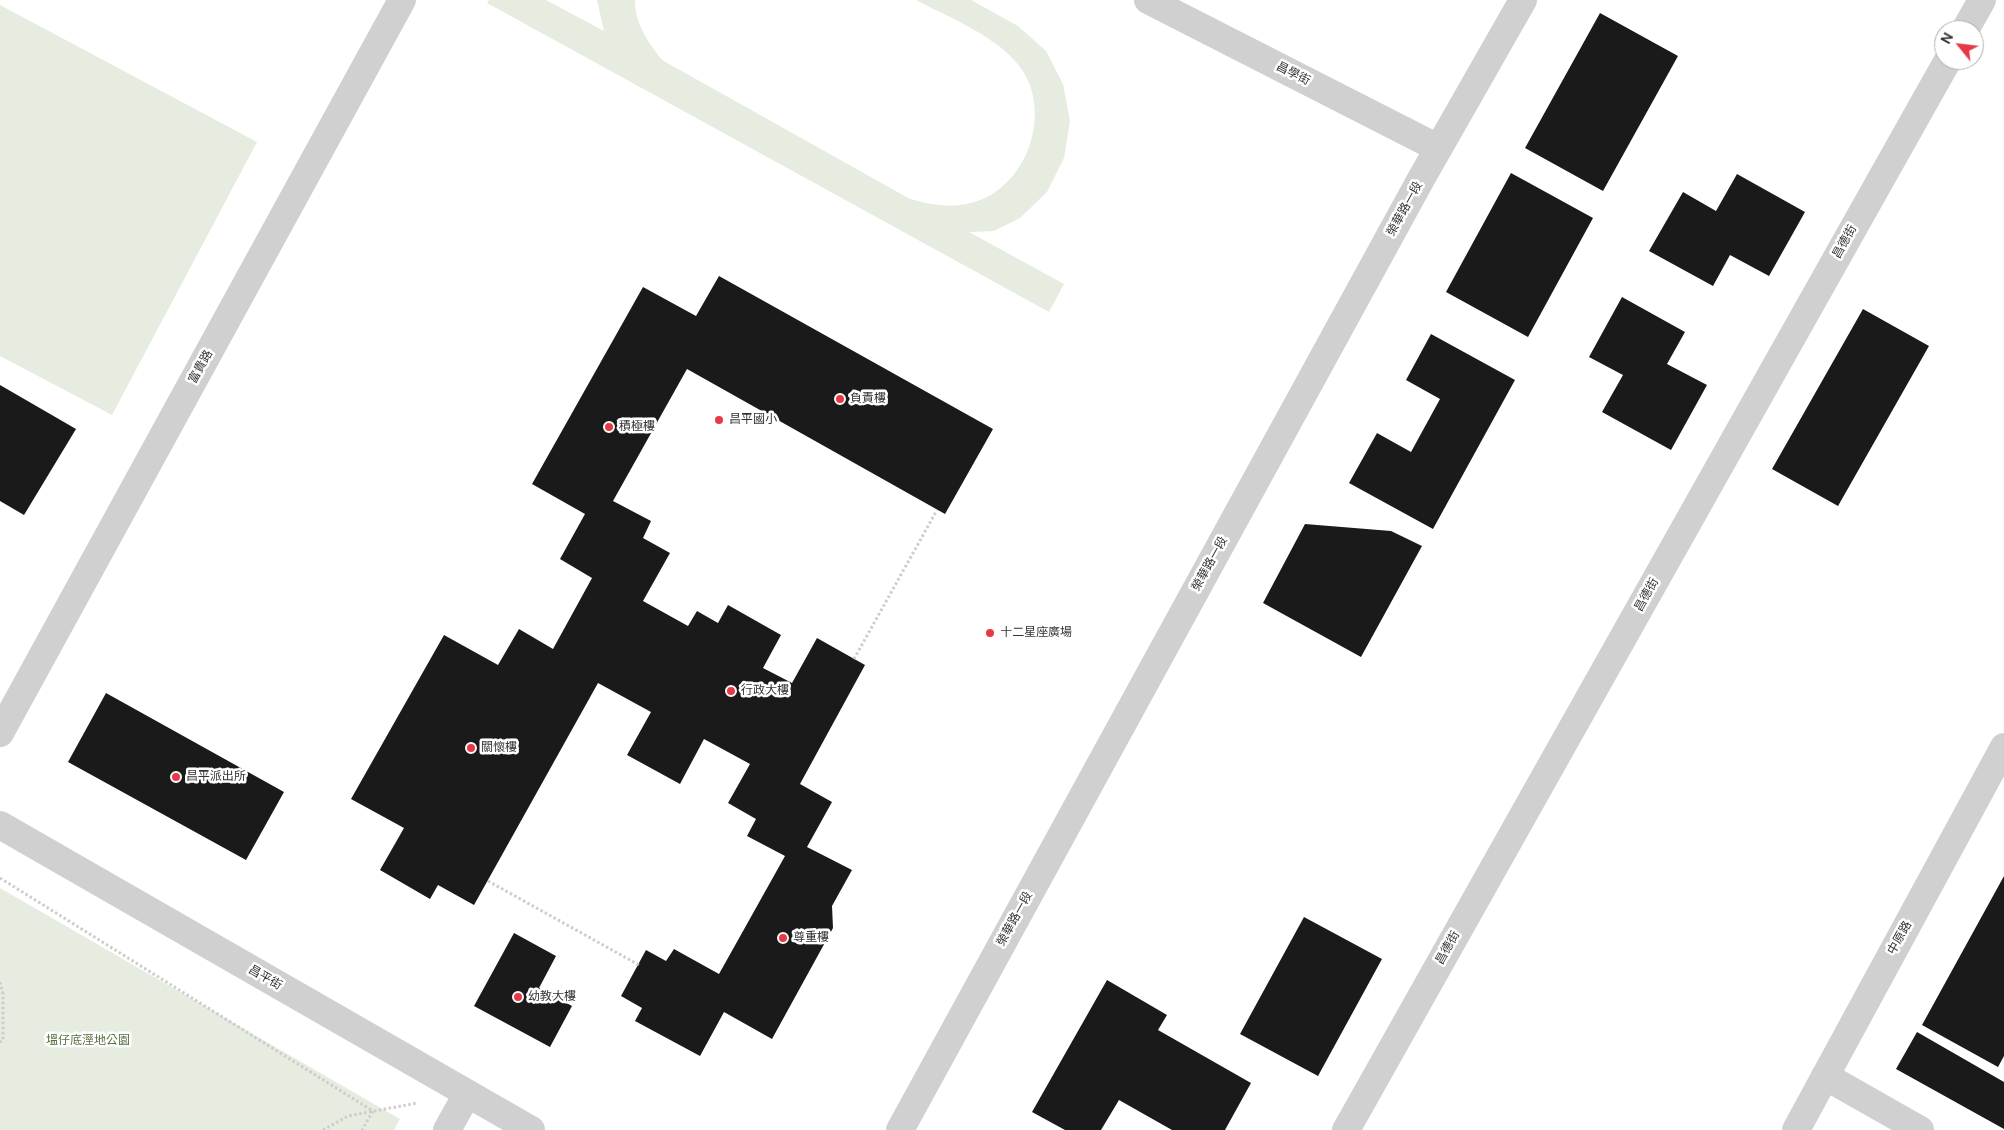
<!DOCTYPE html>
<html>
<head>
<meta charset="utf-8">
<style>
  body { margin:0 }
  #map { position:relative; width:2004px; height:1130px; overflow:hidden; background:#fff; font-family:"DM Sans",sans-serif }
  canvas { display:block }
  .north { position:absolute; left:1934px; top:20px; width:50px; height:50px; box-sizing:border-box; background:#fff; border:1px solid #adadad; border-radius:50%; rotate:299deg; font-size:14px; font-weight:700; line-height:20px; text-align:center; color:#333 }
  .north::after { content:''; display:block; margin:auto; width:18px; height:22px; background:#e63946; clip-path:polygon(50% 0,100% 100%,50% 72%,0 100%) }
</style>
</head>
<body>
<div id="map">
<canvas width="2004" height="1130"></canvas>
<div class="north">N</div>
</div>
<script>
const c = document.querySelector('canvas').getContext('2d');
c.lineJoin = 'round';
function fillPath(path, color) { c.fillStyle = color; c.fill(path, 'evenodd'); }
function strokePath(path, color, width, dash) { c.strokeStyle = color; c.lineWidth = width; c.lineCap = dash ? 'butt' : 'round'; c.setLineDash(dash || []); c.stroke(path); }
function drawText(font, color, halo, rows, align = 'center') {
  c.font = font + ' "DM Sans","Noto Sans TC",sans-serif'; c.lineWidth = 5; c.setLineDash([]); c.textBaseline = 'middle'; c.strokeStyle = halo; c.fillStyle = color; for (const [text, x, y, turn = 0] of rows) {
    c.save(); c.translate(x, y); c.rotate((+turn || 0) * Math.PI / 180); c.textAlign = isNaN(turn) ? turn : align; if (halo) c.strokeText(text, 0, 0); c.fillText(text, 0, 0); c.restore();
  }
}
fillPath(new Path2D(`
  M 489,0 L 546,0 L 604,31 L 597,0 L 635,0 C 635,24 648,42 662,60 L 910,199 C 929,204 946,208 966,204 C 1027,194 1057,108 1016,62 C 992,34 948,17 916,0 L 971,0 L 1018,26 L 1046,51 L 1063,84 L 1070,121 L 1064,158 L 1047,192 L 1020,218 L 994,231 L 969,232 L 1064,284 L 1049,312 L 487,3 Z
  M 0,5 L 257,142 L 112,415 L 0,356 Z
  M 0,888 L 400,1119 L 394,1130 L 0,1130 Z`), '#e6ecdf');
fillPath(new Path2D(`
  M 1600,13 L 1678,56 L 1603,191 L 1525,148 Z
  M 1511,173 L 1593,218 L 1528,337 L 1446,292 Z
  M 1737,174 L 1805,212 L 1769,276 L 1730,255 L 1713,286 L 1649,251 L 1683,192 L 1716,211 Z
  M 719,276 L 993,429 L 945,514 L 687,369 L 613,501 L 651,521 L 643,538 L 670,553 L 643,601 L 688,626 L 697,611 L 718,623 L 728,605 L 781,635 L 763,668 L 792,683 L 817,638 L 865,665 L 800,784 L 832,802 L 807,847 L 852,870 L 832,906 L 833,928 L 772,1039 L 724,1012 L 700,1056 L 635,1021 L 642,1008 L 621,996 L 646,950 L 666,961 L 674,949 L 719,974 L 785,856 L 747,836 L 756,819 L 728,803 L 750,764 L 704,739 L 680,784 L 627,755 L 651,712 L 598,683 L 474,905 L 438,885 L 430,899 L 380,870 L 404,828 L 351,799 L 444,635 L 498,665 L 519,629 L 553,649 L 592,578 L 560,559 L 585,514 L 532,484 L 643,287 L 696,316 Z
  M 1622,297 L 1685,332 L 1667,364 L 1707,385 L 1671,450 L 1602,412 L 1623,375 L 1589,357 Z
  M 1863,309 L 1929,346 L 1838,506 L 1772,469 Z
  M 1431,334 L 1515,380 L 1433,529 L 1349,483 L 1377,433 L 1411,452 L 1440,399 L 1406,380 Z
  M 0,385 L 76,429 L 24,515 L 0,501 Z
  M 1305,524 L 1391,531 L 1422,546 L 1361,657 L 1263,603 Z
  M 106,693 L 284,792 L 246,860 L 68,762 Z
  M 2004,876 L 2004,1056 L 1998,1067 L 1922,1025 Z
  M 1304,917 L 1382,959 L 1318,1076 L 1240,1034 Z
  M 514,933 L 556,956 L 539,988 L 572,1006 L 550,1047 L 474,1006 Z
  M 1107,980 L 1167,1015 L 1158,1030 L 1251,1083 L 1225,1130 L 1172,1130 L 1119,1100 L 1101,1130 L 1065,1130 L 1032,1112 Z
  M 1917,1032 L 2004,1082 L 2004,1129 L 1896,1069 Z`), '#1a1a1a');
strokePath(new Path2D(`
  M 854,659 L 937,510
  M 0,878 L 373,1111 L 362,1130
  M 488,881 L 639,965
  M 0,982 L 3,994 L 3,1040 L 0,1042
  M 323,1130 L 348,1116 L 417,1103`), '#cdcdcd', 3, [2.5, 2.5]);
strokePath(new Path2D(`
  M 1148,0 L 1438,148
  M 1965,30 L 1982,0
  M 0,733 L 402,0
  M 0,825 L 531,1130
  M 1825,1076 L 1920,1130
  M 447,1130 L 467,1094
  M 900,1130 L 1421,179 L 1523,0
  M 1346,1130 L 1948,60
  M 1796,1130 L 2004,747`), '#d0d0d0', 28);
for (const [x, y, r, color] of [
  [840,399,5,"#e63946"],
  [719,420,5,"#e63946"],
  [609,427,5,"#e63946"],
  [990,633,5,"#e63946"],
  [731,691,5,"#e63946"],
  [471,748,5,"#e63946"],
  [176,777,5,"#e63946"],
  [783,938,5,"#e63946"],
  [518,997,5,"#e63946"]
]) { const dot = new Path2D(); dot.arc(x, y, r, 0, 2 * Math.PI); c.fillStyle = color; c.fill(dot); strokePath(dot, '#fff', 2); }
drawText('12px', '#333', '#fff', [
  ["昌學街",1293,74,27],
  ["榮華路一段",1405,209,-61],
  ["昌德街",1845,242,-61],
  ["富貴路",201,367,-61],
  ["榮華路一段",1210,564,-61],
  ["昌德街",1647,595,-61],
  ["榮華路一段",1015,919,-61],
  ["中原路",1900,938,-61],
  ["昌德街",1448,948,-61],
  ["昌平街",265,978,30]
]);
drawText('12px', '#333', '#fff', [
  ["負責樓",850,399],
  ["昌平國小",729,420],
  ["積極樓",619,427],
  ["十二星座廣場",1000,633],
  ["行政大樓",741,691],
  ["關懷樓",481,748],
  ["昌平派出所",186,777],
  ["尊重樓",793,938],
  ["幼教大樓",528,997]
], 'left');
drawText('12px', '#56703f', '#fff', [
  ["塭仔底溼地公園",88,1041]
]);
</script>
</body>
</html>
